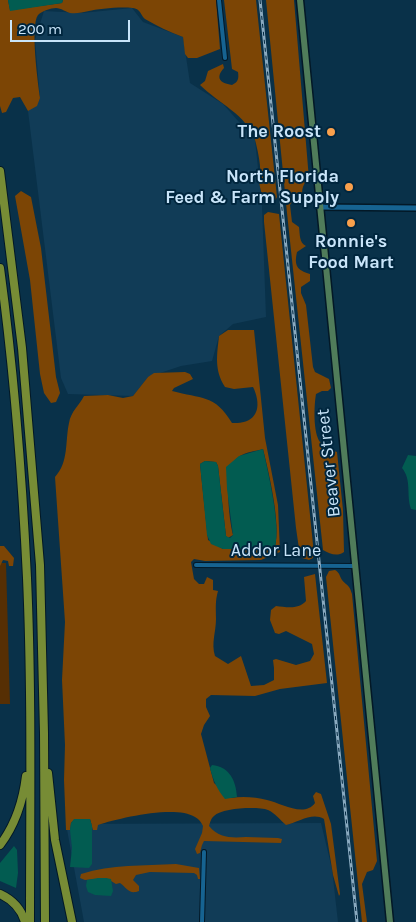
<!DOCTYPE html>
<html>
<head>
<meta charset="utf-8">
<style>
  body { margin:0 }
  #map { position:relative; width:416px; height:922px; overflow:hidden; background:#093149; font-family:Karla,sans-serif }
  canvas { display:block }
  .scale { position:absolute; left:10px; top:20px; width:120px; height:22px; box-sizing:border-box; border:2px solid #c9e5fa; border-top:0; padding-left:6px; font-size:15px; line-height:18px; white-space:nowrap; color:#c9e5fa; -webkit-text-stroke:4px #00263e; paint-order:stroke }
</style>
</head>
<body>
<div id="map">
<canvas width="416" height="922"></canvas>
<div class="scale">200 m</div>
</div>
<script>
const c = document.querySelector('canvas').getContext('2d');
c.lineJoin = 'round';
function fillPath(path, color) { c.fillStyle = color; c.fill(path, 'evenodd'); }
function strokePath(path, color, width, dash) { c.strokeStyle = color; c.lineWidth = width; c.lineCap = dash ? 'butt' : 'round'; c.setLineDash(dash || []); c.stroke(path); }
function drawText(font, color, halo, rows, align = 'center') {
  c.font = font + ' Karla,sans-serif'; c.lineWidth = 4; c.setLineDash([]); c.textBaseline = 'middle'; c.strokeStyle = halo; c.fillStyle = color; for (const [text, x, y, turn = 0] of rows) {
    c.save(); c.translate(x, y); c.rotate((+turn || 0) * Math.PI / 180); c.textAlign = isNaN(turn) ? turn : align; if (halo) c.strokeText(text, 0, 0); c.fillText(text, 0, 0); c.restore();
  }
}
fillPath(new Path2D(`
  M 132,8 L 143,22 L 183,37 L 190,83 L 223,104 L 255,140 L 262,206 L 266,317 L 233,324 L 219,336 L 212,361 L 181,366 L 148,377 L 133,396 L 68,394 L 61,378 L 28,111 L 40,98 L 35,40 L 44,11 L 82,13 Z
  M 321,823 L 332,869 L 338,922 L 84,922 L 66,824 Z`), '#113c57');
fillPath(new Path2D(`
  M 0,563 L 6,563 L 10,704 L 0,704 Z`), '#562f04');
fillPath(new Path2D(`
  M 0,0 L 8,0 L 10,10 L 62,3 L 63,0 L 216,0 L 220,49 L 197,58 L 188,58 L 185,54 L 183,37 C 169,32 157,26 145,19 C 142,17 141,12 138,10 C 132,5 98,9 89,11 C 83,12 77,14 70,13 C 66,12 61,8 56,8 C 51,8 42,11 38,15 C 30,26 38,83 40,98 L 37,106 L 28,111 L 20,97 L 13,98 L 6,112 L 2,113 L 0,106 Z
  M 224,0 L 256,0 L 277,197 L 273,204 L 264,202 C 262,194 259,186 259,179 C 259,176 260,174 260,171 C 261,165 257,147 255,140 C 247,115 218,103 200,85 L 205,81 L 208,71 L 223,64 L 224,68 C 215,78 220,83 232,85 C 238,82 239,79 238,72 L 232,69 Z
  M 266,0 L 294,0 L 309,179 C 301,185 301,193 304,202 L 292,202 L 290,205 L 292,222 L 299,227 C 300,234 299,243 306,246 L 297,252 C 294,266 297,270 310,274 L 310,281 L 301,287 L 301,293 L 306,305 L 313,367 L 315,372 L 329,379 L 331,388 L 328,391 L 322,391 L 316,394 C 314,406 313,432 320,442 C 324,448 331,450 337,452 L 343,510 L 344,552 C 337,557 330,554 323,550 L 287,213 Z
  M 21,191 L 31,197 L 41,248 L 56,377 L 60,393 L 56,402 L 51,403 L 44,393 L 40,374 L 30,280 L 15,196 Z
  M 268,212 L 279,214 L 314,554 L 313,558 L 309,560 L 302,558 L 299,549 L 296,528 L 264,222 L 264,215 Z
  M 228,330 L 254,330 L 265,438 L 278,505 L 280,552 L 261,560 L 205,561 L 194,559 L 191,562 L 194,579 L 199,584 L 204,584 L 207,577 L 213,580 L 213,590 L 218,591 C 215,601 216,609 216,619 C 216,632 211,643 215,656 L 228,664 L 241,656 L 251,686 L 264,685 L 274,680 L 274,668 L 273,660 L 276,659 L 296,665 L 310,661 L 314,654 L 312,644 L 286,631 L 279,634 L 275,633 L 270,620 L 271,610 L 276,606 C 286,607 298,610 306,601 L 304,577 L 315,574 L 327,683 L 280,689 L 255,696 L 211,695 L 206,699 L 206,707 L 210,716 L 204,725 L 201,734 L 205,749 L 214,783 L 231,798 C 242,796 256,797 267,800 C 281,803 304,818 315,803 L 313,796 L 316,792 L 321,794 L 331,824 L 340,894 L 339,896 L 333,875 L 324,819 C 312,812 299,822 286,825 C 280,820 275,813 268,810 C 257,806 222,808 214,816 C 211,818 210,823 209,826 C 219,838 231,838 246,837 C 257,837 267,838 278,838 L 282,839 L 281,843 L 204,841 L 202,845 L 200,853 L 197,854 L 195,849 L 202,833 L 203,826 C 201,822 199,819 195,817 C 175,805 120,818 98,825 L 97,830 L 93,830 L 90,819 L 75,819 L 71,823 L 70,830 L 66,830 L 64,780 L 65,745 L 62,680 L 65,622 L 55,477 C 69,462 65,441 69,423 C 71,411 79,406 84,396 L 108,395 L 123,398 L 133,396 L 148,377 L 154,373 L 185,372 L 190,374 L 193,379 L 174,388 L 172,391 C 201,399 215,394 232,423 C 248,424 260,417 257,399 C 256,394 255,391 253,387 L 234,389 L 225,387 C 214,370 217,355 219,336 ZM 263,449 C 269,473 281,524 275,547 L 268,549 L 223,549 L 208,540 L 200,464 L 205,461 L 216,462 L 218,466 L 226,536 L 228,538 L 233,535 C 229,519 222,465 240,456 C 246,452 256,451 263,449 Z
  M 0,546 L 4,546 L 14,558 L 13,566 L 9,566 L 8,561 L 3,560 L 0,566 Z
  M 335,570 C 340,573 339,575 342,580 C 348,587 349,584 352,594 L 377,861 L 373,870 L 367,872 L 362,884 L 367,922 L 362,922 L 326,577 L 329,571 Z
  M 176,864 L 199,868 L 200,879 L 198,879 L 197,875 L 194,873 L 150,872 L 136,875 L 133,880 L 139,886 L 139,891 C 129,895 127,888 120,883 L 116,884 L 106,878 L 85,880 L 80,878 L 81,874 C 112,864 143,866 176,864 Z`), '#7c4505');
fillPath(new Path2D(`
  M 8,0 L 63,0 L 62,3 L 10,11 Z
  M 263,449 C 268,472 281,526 275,547 L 268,549 L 223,549 L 211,544 L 207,535 L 200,464 L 205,461 L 216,462 L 218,466 L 226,536 L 230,538 L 233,535 L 227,489 L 226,467 L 239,456 Z
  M 408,455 L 416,456 L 416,510 L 411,509 C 406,495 412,480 402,468 Z
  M 212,765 C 230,767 236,781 237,797 L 225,799 C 217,789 213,780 210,768 Z
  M 74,819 L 90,819 L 92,826 L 92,864 L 89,868 L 70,867 L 72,848 L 70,830 L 71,823 Z
  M 14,846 L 17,850 L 18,873 L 16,888 L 0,881 L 0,863 Z
  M 98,878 L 106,878 L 111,879 L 113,891 L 111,896 L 95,895 L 88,892 L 86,886 L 87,880 Z`), '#025c51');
const minor = new Path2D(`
  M 219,0 L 225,58
  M 196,565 L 355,566
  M 202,922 L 204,852`);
const tertiary = new Path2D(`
  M 319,207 L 416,208`);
const primary = new Path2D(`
  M 300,0 L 390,922`);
const motorway = new Path2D(`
  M 0,171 L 22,348 L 40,565 L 44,733 L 45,922
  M 0,268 C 14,371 22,474 27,578 C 32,692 30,807 30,922
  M 48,773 L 55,840 L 72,922
  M 0,845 C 16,824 23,801 26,776
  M 0,894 C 13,900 21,908 25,922`);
strokePath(minor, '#031826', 6);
strokePath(tertiary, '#031826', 8);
strokePath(primary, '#031826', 9);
strokePath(motorway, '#031826', 10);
strokePath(minor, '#166391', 4);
strokePath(tertiary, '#166391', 5);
strokePath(primary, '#507c5a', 6);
strokePath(motorway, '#778c35', 8);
const rail = new Path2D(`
  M 260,0 L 357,922`);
strokePath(rail, '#8aaac0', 3);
strokePath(rail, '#00263e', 1, [4]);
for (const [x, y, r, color] of [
  [331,132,5,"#f9a04c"],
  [349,187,5,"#f9a04c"],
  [351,223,5,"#f9a04c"]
]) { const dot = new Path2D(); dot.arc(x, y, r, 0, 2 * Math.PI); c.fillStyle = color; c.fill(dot); strokePath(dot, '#00263e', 2); }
drawText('bold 18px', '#c9e5fa', '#00263e', [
  ["The Roost",321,132],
  ["North Florida",339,177],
  ["Feed & Farm Supply",339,198],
  ["Ronnie's",351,242,"center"],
  ["Food Mart",351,263,"center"]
], 'right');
drawText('18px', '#c9e5fa', '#00263e', [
  ["Beaver Street",329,463,-96],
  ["Addor Lane",276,551]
]);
</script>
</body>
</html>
